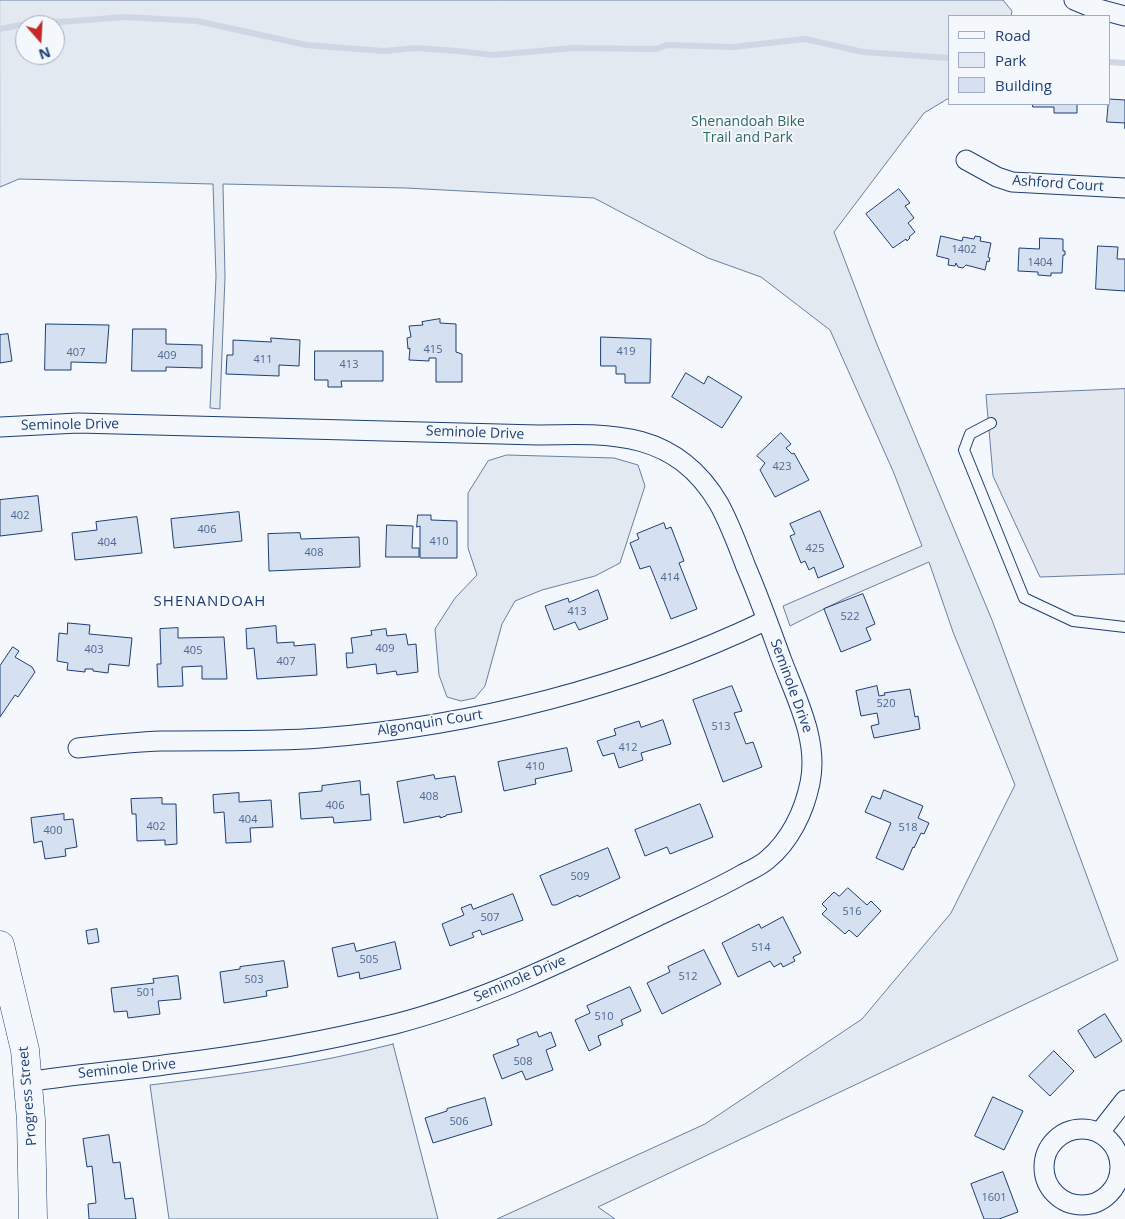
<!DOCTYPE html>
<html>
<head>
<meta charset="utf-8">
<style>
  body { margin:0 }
  #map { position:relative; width:1125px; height:1219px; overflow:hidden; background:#f4f7fb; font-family:"Open Sans",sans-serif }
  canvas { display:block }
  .legend { position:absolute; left:948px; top:15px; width:162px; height:90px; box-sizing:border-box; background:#f4f7fb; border:1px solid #9eadc5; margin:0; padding:6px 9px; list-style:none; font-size:15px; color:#1d3f73 }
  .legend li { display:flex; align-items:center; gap:10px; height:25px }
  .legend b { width:25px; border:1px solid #9eadc5 }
  .north { position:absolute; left:15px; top:15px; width:50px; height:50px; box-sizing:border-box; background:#f4f7fb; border:1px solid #9eadc5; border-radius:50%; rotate:161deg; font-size:14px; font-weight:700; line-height:20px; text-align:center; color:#1d3f73 }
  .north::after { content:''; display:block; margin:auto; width:18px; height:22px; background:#c62828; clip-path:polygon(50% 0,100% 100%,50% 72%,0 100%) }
</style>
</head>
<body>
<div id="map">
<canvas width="1125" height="1219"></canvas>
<ul class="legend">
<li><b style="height:6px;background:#f4f7fb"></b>Road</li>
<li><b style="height:14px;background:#e3e9f0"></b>Park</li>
<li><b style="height:14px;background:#d5e0f0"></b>Building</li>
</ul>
<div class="north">N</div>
</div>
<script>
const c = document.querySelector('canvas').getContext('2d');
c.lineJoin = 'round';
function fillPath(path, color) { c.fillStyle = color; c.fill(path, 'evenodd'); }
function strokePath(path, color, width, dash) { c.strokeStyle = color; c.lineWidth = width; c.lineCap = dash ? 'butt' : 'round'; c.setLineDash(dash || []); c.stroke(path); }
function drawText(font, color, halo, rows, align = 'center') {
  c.font = font + ' "Open Sans",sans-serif'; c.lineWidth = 4; c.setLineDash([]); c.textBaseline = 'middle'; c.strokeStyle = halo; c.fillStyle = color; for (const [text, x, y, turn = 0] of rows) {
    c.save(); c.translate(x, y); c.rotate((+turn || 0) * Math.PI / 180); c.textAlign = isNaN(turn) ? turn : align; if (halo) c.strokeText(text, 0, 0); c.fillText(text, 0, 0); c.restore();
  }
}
const green = new Path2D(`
  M 0,0 L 1003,0 L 1012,11 L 1011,16 L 949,16 L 949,98 L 924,113 L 834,232 L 876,342 L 992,620 L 1118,960 L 598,1207 L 615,1219 L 497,1219 L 705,1124 L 862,1019 L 951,913 L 1015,785 L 953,632 L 929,562 L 846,598 L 790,626 L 783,606 L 922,546 L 893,471 L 830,330 L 761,277 L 708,258 L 594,198 L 406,188 L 223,184 L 225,277 L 220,404 L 220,409 L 210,408 L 216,277 L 213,184 L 19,179 L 0,187 ZM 25,25 L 55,25 L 55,55 L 25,55 Z
  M 507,455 L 614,458 L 638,465 L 645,486 L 620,563 L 595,576 L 542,590 L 515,601 L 502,624 L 485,686 L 475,698 L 461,701 L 447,697 L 439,675 L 435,629 L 455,598 L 477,575 L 468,548 L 468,493 L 488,461 Z
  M 393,1044 L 438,1219 L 169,1219 L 150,1085 C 232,1075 313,1065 393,1044 Z`);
fillPath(green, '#e3e9f0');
strokePath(green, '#687fa3', 1);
const parking = new Path2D(`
  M 1125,389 L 1125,574 L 1040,577 L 993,476 L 986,395 Z`);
fillPath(parking, '#e3e8f0');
strokePath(parking, '#687fa3', 1);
strokePath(new Path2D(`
  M 0,29 L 43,20 L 61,22 L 125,17 L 197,21 L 306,45 L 384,51 L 416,48 L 458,51 L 493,55 L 573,48 L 656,49 L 667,45 L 733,47 L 805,39 L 863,52 L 949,58
  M 1109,62 L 1125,63`), '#cfd7e4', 6);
const building = new Path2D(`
  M 1109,99 L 1125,100 L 1125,129 L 1125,123 L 1107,122 Z
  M 1033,104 L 1077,104 L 1077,113 L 1054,113 L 1054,107 L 1033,107 Z
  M 899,189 L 910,203 L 905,206 L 914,218 L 908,223 L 915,232 L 909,237 L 910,238 L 907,241 L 906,239 L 893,248 L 866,214 Z
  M 941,236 L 962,241 L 963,237 L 974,239 L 975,236 L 981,237 L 980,241 L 991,243 L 988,257 L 990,258 L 989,262 L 987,261 L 985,270 L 966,265 L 963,268 L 958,267 L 956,263 L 955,266 L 948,265 L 949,259 L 937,256 Z
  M 1040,238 L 1063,239 L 1063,251 L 1065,251 L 1065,255 L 1063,255 L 1062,273 L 1051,273 L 1051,276 L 1038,275 L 1038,272 L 1018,271 L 1019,248 L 1039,249 Z
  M 1098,246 L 1118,247 L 1117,259 L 1125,259 L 1125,291 L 1096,289 Z
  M 440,319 L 440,323 L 456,324 L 456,352 L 462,354 L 462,382 L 436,382 L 436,358 L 429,358 L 429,361 L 409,360 L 410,348 L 408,349 L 407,338 L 411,337 L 409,326 L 423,325 L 422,322 Z
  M 46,324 L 109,325 L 106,363 L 71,362 L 71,370 L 45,370 Z
  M 133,329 L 166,329 L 166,344 L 202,345 L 202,368 L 166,367 L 166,371 L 132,371 Z
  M 8,334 L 12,361 L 0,363 L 0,335 Z
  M 601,337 L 651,339 L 650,383 L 625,383 L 625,374 L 616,374 L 616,366 L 601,366 Z
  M 271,338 L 300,340 L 299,366 L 279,365 L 279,376 L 226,374 L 227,355 L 233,355 L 233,340 L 271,342 Z
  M 315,351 L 383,351 L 383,381 L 341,381 L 342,387 L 328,387 L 328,380 L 315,380 Z
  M 686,373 L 704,384 L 708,376 L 742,397 L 722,428 L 672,397 Z
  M 781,433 L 791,444 L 786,448 L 792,454 L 794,453 L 809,480 L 775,497 L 760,470 L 765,463 L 757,456 Z
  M 38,496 L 42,531 L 0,536 L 0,500 Z
  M 820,511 L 844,567 L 818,578 L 814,567 L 809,570 L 805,561 L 801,563 L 790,536 L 795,534 L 790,524 Z
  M 239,512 L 242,541 L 174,548 L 171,519 Z
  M 418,515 L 431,515 L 431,520 L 457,521 L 457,558 L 420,558 L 420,526 L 417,527 Z
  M 137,517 L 142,553 L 75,560 L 72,533 L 97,530 L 96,522 Z
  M 664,523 L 666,529 L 671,527 L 684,561 L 679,563 L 697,609 L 671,619 L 650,566 L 640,569 L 630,543 L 639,539 L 637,534 Z
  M 387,525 L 413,526 L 412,548 L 419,548 L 419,557 L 386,557 Z
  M 300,533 L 301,539 L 359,537 L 360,567 L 269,571 L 268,534 Z
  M 598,590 L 608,619 L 579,630 L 575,622 L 554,630 L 545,606 L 568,598 L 569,602 Z
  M 863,594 L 875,624 L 866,628 L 871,640 L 841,652 L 824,609 Z
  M 68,623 L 90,625 L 89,634 L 132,638 L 129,666 L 109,664 L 108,673 L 93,671 L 93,669 L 85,669 L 85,672 L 67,670 L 68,663 L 57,661 L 59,633 L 67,634 Z
  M 276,626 L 277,643 L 294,642 L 294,646 L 315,644 L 317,675 L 257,679 L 254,648 L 247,649 L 246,629 Z
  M 178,628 L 178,638 L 224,637 L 227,679 L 202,679 L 202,666 L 182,667 L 183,686 L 158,687 L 157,664 L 161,664 L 160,629 Z
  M 386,629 L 387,636 L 406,634 L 408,645 L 416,644 L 418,672 L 397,675 L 396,671 L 377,674 L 376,664 L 347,668 L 346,653 L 353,653 L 351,638 L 372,635 L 371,631 Z
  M 13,647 L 19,651 L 15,657 L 32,667 L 35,672 L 18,697 L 15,695 L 0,717 L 0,666 Z
  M 732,686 L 742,711 L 734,713 L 746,744 L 753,742 L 762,767 L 723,782 L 693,700 Z
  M 877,686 L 879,696 L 885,695 L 884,693 L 910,689 L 915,717 L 918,716 L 920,729 L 874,738 L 871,726 L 879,724 L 877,713 L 861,716 L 856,691 Z
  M 663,720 L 671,744 L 641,753 L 643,760 L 619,768 L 614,753 L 603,756 L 597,741 L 616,735 L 614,729 L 639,721 L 641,727 Z
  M 567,748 L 572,771 L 535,779 L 536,784 L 504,791 L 498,762 Z
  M 434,775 L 435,779 L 455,776 L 462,812 L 446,815 L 446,816 L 440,818 L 440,816 L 404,823 L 397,782 Z
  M 360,781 L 361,795 L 369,794 L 371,820 L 334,823 L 333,817 L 301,819 L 299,793 L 322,791 L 322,786 Z
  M 884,790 L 923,806 L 918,818 L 929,823 L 924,834 L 921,833 L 914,848 L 913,847 L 903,870 L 876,858 L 891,823 L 865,812 L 872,796 L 880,799 Z
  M 239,793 L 239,802 L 271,800 L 273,827 L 250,828 L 251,842 L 226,843 L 224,812 L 214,813 L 213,795 Z
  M 162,798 L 162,804 L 176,804 L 177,844 L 165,845 L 165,840 L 137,841 L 136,814 L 132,814 L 131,799 Z
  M 700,804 L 713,837 L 670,854 L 667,847 L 645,856 L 635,830 Z
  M 64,814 L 64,820 L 73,819 L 77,847 L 65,849 L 66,856 L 45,859 L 42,841 L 34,843 L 31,818 Z
  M 608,848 L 620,878 L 579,897 L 578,895 L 556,905 L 552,905 L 540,876 Z
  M 848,888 L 867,905 L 871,901 L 881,911 L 857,937 L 849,930 L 845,934 L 822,914 L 827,909 L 822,904 L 834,892 L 839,896 Z
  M 513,894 L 523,920 L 482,935 L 480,930 L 472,933 L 474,937 L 450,946 L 442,924 L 464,915 L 461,908 L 471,904 L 473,909 Z
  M 783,917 L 801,953 L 793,957 L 795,961 L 783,967 L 781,963 L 774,967 L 770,961 L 738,977 L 722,943 L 759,924 L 761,928 Z
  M 97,929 L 99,942 L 88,944 L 86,931 Z
  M 395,942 L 401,969 L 360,979 L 359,972 L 338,977 L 332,948 L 354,943 L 356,951 Z
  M 704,950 L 721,984 L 662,1014 L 647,983 L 670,972 L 668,967 Z
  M 284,961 L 288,987 L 266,991 L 267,996 L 224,1003 L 220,972 L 240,969 L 240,967 Z
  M 178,976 L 181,999 L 158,1001 L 160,1014 L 128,1018 L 127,1011 L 114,1012 L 111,988 L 154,983 L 153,979 Z
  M 630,987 L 641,1011 L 621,1020 L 623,1025 L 598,1036 L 601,1045 L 589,1051 L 575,1020 L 590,1013 L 587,1006 Z
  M 1105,1014 L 1122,1041 L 1095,1058 L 1078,1031 Z
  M 537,1032 L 539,1037 L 551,1032 L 556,1046 L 546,1050 L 553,1070 L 526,1080 L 522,1071 L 502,1079 L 493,1055 L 519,1045 L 517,1040 Z
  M 1054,1051 L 1074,1071 L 1050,1096 L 1029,1076 Z
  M 993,1097 L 1023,1111 L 1004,1150 L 975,1136 Z
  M 485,1098 L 492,1125 L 433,1143 L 425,1118 L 447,1111 L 447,1109 Z
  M 109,1135 L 113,1163 L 120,1162 L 125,1199 L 133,1198 L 136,1219 L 89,1219 L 88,1204 L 96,1203 L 92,1166 L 87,1167 L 83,1139 Z
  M 1003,1172 L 1018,1212 L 999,1219 L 984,1219 L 971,1184 Z`);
fillPath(building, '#d5e0f0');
strokePath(building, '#1d3f73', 1);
const lane = new Path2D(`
  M 991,423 L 970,434 L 964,450 L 1024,598 L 1073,621 L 1125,627`);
const street = new Path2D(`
  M 1074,0 L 1091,7 L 1125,16
  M 966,160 L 997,177 L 1012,182 L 1125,188
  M 0,427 L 78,423 L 538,435 C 613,433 676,431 719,504 C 730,524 738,546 746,567 C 759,597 770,628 781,658 C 796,698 819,740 810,783 C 804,812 790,841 767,860 C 760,866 751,870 743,874 C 715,890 685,903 656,917 C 571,958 487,1000 395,1024 C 322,1042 247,1055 171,1064 C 124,1071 75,1074 28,1082
  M 78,748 C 106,745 133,742 161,741 C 214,740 267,742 320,738 C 474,726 627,687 767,620
  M1044 1167a38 38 0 1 1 76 0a38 38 0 1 1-76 0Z
  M 1100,1132 L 1125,1100`);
const secondary = new Path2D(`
  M 0,945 L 25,1050 L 31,1120 L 33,1219`);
strokePath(lane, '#1d3f73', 12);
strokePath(street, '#1d3f73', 21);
strokePath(secondary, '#1d3f73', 29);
strokePath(lane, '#f4f7fb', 10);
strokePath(street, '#f4f7fb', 19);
strokePath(secondary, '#f4f7fb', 28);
drawText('11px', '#4b6792', null, [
  ["1402",964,250],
  ["1404",1040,263],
  ["415",433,350],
  ["419",626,352],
  ["407",76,353],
  ["409",167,356],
  ["411",263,360],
  ["413",349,365],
  ["423",782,467],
  ["402",20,516],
  ["406",207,530],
  ["410",439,542],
  ["404",107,543],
  ["425",815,549],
  ["408",314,553],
  ["414",670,578],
  ["413",577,612],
  ["522",850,617],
  ["409",385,649],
  ["403",94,650],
  ["405",193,651],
  ["407",286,662],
  ["520",886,704],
  ["513",721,727],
  ["412",628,748],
  ["410",535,767],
  ["408",429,797],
  ["406",335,806],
  ["404",248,820],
  ["402",156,827],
  ["518",908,828],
  ["400",53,831],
  ["509",580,877],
  ["516",852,912],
  ["507",490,918],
  ["514",761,948],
  ["505",369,960],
  ["512",688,977],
  ["503",254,980],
  ["501",146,993],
  ["510",604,1017],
  ["508",523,1062],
  ["506",459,1122],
  ["1601",994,1198]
]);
drawText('14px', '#2c6c60', '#f4f7fb', [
  ["Shenandoah Bike",748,122],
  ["Trail and Park",748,138]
]);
drawText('14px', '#1d3f73', '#f4f7fb', [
  ["Ashford Court",1058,184,4],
  ["Seminole Drive",70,425,-1],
  ["Seminole Drive",475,433,2],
  ["Seminole Drive",791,686,70],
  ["Algonquin Court",430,723,-9],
  ["Seminole Drive",520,979,-23],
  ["Seminole Drive",127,1069,-6],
  ["Progress Street",28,1096,-95]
]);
c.letterSpacing = '1px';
drawText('15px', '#1d3f73', '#f4f7fb', [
  ["SHENANDOAH",210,602]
]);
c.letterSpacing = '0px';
</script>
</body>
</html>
